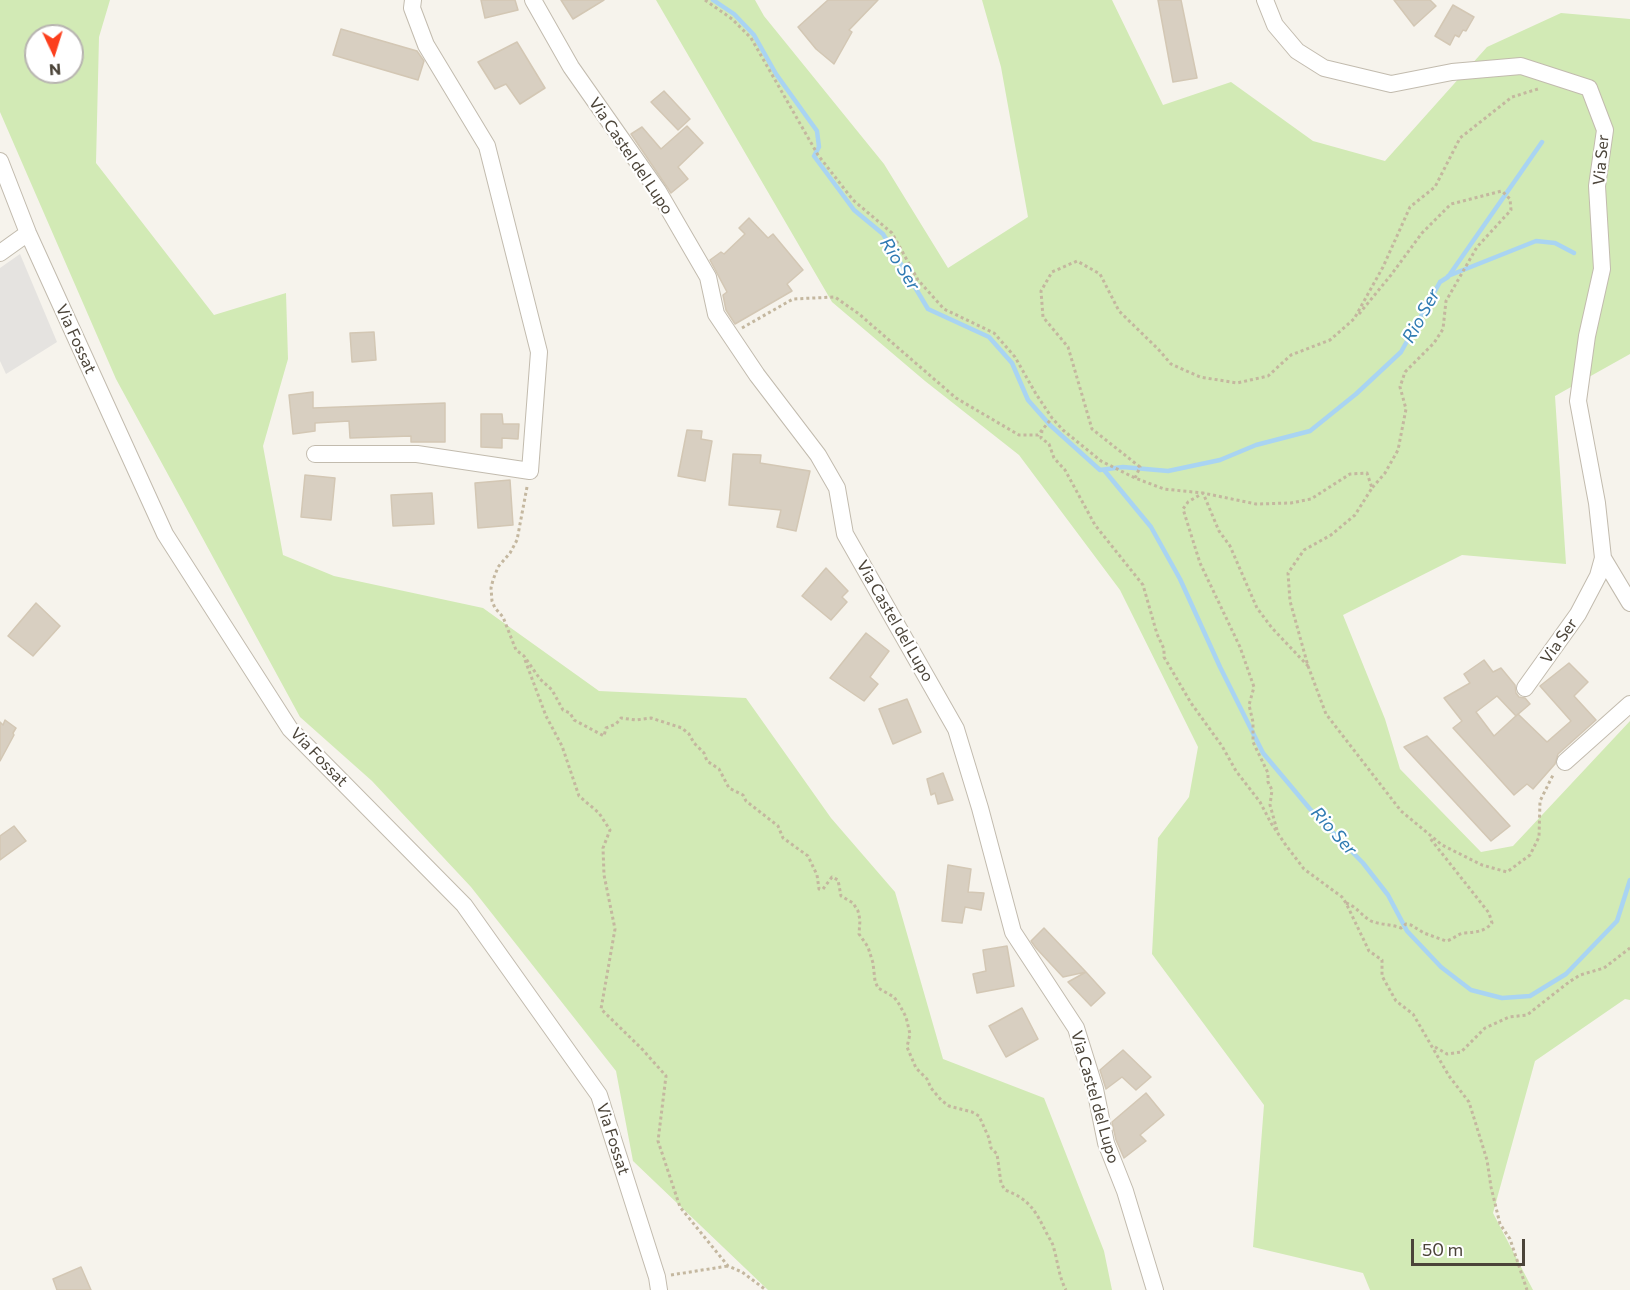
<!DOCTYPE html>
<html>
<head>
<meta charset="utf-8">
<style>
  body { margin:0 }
  #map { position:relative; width:1630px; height:1290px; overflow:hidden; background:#f6f3ec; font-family:Commissioner,sans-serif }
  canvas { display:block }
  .north { position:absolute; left:24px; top:24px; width:60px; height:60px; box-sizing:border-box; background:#fff; border:2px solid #b7b4b0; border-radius:50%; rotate:176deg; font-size:16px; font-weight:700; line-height:24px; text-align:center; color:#4b4439 }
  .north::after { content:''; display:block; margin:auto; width:21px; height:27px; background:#fc3f1d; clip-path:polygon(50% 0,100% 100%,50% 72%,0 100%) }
  .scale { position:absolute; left:1411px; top:1239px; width:114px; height:27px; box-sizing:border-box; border:3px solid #4b4439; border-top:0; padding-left:8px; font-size:18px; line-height:21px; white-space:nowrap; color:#4b4439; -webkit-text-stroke:4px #fff; paint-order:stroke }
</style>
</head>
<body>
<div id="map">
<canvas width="1630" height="1290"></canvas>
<div class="north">N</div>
<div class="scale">50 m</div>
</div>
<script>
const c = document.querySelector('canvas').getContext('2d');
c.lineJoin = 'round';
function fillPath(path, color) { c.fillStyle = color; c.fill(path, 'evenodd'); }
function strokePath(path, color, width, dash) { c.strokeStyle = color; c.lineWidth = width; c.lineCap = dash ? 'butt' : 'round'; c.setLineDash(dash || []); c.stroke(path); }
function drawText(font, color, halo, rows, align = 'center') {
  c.font = font + ' Commissioner,sans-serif'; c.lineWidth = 4.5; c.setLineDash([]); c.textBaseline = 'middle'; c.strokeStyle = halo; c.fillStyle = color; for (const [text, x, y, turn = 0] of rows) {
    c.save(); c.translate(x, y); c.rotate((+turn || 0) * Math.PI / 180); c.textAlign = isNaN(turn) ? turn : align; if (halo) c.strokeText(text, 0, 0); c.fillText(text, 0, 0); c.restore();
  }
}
fillPath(new Path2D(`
  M 0,0 L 110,0 L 99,37 L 96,163 L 214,315 L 286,293 L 288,359 L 263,446 L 283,555 L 334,576 L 483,608 L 599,691 L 746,698 L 831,818 L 895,892 L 943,1059 L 1044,1098 L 1104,1251 L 1112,1290 L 768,1290 L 633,1161 L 616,1071 L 471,887 L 372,781 L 300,717 L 116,379 L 0,112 ZM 36,36 L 72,36 L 72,72 L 36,72 Z
  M 656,0 L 755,0 L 764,16 L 884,164 L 948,268 L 1028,217 L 1001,67 L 982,0 L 1112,0 L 1163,105 L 1231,82 L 1313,141 L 1385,161 L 1487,47 L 1561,13 L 1630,19 L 1630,354 L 1555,396 L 1566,564 L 1462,555 L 1343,615 L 1385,719 L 1400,769 L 1481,852 L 1513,846 L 1630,721 L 1630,1000 L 1625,999 L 1535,1061 L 1493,1213 L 1533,1290 L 1370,1290 L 1363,1273 L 1253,1247 L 1264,1105 L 1152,954 L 1158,838 L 1189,797 L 1198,747 L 1120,590 L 1019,455 L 925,381 L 832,302 Z`), '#d2eab5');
fillPath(new Path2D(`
  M 20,254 L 57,342 L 6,374 L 0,361 L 0,268 Z`), '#e5e3e0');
strokePath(new Path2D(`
  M 713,0 L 734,14 L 754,35 L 776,74 L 817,131 L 819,147 L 814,156 L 854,210 L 883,234 L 928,309 L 989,337 L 1012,363 L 1028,400 L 1050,425 L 1100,470 L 1123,467 L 1168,471 L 1220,460 L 1256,445 L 1310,431 L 1356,394 L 1401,352 L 1440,282 L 1448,277 L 1542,142
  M 1448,276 L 1536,241 L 1555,243 L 1574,253
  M 1104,470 L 1151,527 L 1180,579 L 1220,667 L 1263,753 L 1310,809 L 1363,863 L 1388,895 L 1407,931 L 1441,967 L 1471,990 L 1502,998 L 1530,996 L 1566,974 L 1617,921 L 1630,880`), '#a9d4f2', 4.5);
const building = new Path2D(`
  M 481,0 L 515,0 L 518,10 L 485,18 Z
  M 561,0 L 604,0 L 573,19 Z
  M 828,0 L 878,0 L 849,30 L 852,32 L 834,64 L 816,49 L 798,27 Z
  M 1158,0 L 1181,0 L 1197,78 L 1173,82 Z
  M 1394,0 L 1430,0 L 1436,6 L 1414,26 Z
  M 1453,5 L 1474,17 L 1466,31 L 1463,30 L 1459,37 L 1455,35 L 1450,45 L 1435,36 Z
  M 341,29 L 417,51 L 424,61 L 418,80 L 333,55 Z
  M 517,42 L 545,88 L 520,104 L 506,84 L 495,89 L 478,62 Z
  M 664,91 L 690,119 L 678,130 L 651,102 Z
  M 687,126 L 703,143 L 678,167 L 688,179 L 671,193 L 631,134 L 642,127 L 661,149 Z
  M 749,218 L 768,238 L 773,234 L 803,270 L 787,284 L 792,291 L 735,324 L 726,310 L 723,295 L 727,292 L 710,260 L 721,252 L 724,254 L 745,234 L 739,228 Z
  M 374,332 L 376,360 L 352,362 L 350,333 Z
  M 313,392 L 313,408 L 445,403 L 445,442 L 411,442 L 411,436 L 350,438 L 349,421 L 315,423 L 315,431 L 293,434 L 289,395 Z
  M 481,414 L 502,414 L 503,424 L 519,424 L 518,439 L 502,438 L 502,448 L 481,447 Z
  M 687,430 L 702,431 L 701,439 L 712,441 L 705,481 L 678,476 Z
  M 733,454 L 761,455 L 760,463 L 810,471 L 796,531 L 777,527 L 781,510 L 729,505 Z
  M 305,475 L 335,478 L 331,520 L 301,517 Z
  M 510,480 L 513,525 L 478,528 L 475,483 Z
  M 432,493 L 434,524 L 393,526 L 391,495 Z
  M 826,568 L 848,591 L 842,597 L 847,602 L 831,620 L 802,596 Z
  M 36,603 L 60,626 L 33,656 L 8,636 Z
  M 866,633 L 889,651 L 870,677 L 878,684 L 864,701 L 830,678 Z
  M 1484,660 L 1493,672 L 1501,668 L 1515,685 L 1516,693 L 1519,697 L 1525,698 L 1530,704 L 1516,716 L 1497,696 L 1476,712 L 1494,736 L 1518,714 L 1547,742 L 1571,721 L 1540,686 L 1569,663 L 1588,682 L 1574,696 L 1596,720 L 1558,754 L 1555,764 L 1533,789 L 1527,784 L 1514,795 L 1453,728 L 1462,721 L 1444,698 L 1470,683 L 1464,674 Z
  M 907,699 L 921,732 L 893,744 L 879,709 Z
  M 5,720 L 16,728 L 13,733 L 14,735 L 0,761 L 0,722 L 3,725 Z
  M 1427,736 L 1510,826 L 1491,841 L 1404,747 Z
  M 943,773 L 953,800 L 938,804 L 935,793 L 931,795 L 927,779 Z
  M 14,826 L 26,841 L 0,860 L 0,836 Z
  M 948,865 L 971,869 L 968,892 L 984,893 L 981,910 L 965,907 L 962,923 L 942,921 Z
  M 1044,928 L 1086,972 L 1063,977 L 1036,948 L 1031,941 Z
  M 1007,946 L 1014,986 L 977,993 L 973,974 L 986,971 L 983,950 Z
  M 1086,972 L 1105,993 L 1091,1006 L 1068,982 Z
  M 1022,1008 L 1038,1039 L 1006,1057 L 989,1026 Z
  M 1123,1050 L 1151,1077 L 1136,1090 L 1122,1077 L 1106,1089 L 1100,1070 Z
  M 1146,1093 L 1164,1115 L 1140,1135 L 1146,1141 L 1124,1158 L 1116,1140 L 1112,1122 Z
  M 81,1267 L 91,1290 L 57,1290 L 53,1279 Z`);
fillPath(building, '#d8cfc1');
strokePath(building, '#d3c7b4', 1.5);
const minor = new Path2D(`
  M 533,0 L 571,67 L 658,191 L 708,277 L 716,314 L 757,375 L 818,455 L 837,488 L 845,534 L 956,729 L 980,808 L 1013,932 L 1076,1028 L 1095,1089 L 1106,1143 L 1125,1191 L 1155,1290
  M 1265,0 L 1275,25 L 1297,51 L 1324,68 L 1391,84 L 1452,72 L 1521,66 L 1589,88 L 1605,130 L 1597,186 L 1602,269 L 1587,336 L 1578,401 L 1597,503 L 1603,558 L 1630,603
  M 0,161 L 28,233 L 165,534 L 290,729 L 464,905 L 599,1095 L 657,1277 L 659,1290
  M 0,253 L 28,233
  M 315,454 L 417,454 L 530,471 L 539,352 L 487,146 L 426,45 L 412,8 L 413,0
  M 1525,688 L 1578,614 L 1598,576 L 1603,558
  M 1565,762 L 1630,704`);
strokePath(minor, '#c2bbae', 18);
strokePath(new Path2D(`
  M 705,0 L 732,19 L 751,38 L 818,155 L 853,200 L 892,233 L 918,280 L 944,309 L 994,333 L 1015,357 L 1036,394 L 1052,418 L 1063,430 L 1101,461 L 1135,478 L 1164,489 L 1203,493 L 1256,504 L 1291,503 L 1311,499 L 1350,474 L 1367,473 L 1372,488 L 1355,515 L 1331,535 L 1304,550 L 1288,573 L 1290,601 L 1308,666 L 1326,714 L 1401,811 L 1442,845 L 1482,865 L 1507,872 L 1530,855 L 1539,837 L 1540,801 L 1554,773
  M 1359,314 L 1391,275 L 1422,233 L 1451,204 L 1502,191 L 1510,199 L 1511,210 L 1477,247 L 1446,301 L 1443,329 L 1434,343 L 1405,372 L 1400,387 L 1406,409 L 1398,450 L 1385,473 L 1372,488
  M 742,328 L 793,299 L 835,297 L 859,314 L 956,398 L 1019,435 L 1038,435 L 1052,418
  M 1042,430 L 1041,438 L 1049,444 L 1054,458 L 1065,470 L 1095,525 L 1143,585 L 1157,634 L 1164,649 L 1164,657 L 1191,703 L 1222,746 L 1236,771 L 1260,802 L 1271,823 L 1285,844 L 1304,869 L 1342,897 L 1346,903 L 1369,951 L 1382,960 L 1382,976 L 1396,1001 L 1413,1014 L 1449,1076 L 1469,1102 L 1487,1160 L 1491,1187 L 1500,1224 L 1510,1239 L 1527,1290
  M 1135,478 L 1140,467 L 1092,429 L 1068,347 L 1043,317 L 1041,291 L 1052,272 L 1077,261 L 1100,274 L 1119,311 L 1158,349 L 1171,364 L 1200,377 L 1237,383 L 1268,376 L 1291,355 L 1330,340 L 1354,319 L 1383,267 L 1410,207 L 1435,187 L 1460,138 L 1512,97 L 1538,89
  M 527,487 L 517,540 L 510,553 L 498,567 L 493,580 L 491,588 L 492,601 L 495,608 L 503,617 L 516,650 L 524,656 L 540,679 L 552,690 L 563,710 L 570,713 L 574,720 L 604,736 L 606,728 L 616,724 L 621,718 L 636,720 L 651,718 L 682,728 L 689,734 L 694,743 L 704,753 L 707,761 L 719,769 L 729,788 L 743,795 L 746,801 L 778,826 L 783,838 L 808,856 L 817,875 L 819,889 L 823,889 L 832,877 L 838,880 L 841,896 L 853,903 L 858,911 L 860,920 L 859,934 L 868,947 L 873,963 L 875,981 L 878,988 L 894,997 L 899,1004 L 906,1017 L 910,1034 L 907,1047 L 916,1068 L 927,1079 L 931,1088 L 941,1100 L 949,1106 L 972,1112 L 979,1116 L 989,1138 L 991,1148 L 997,1154 L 1001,1183 L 1005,1190 C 1029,1199 1035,1210 1046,1232 C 1049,1238 1053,1243 1054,1249 C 1058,1263 1059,1277 1066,1290
  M 525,660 L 546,716 L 562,746 L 579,796 L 599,813 L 610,830 L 603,848 L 604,875 L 615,929 L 601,1009 L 643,1050 L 666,1076 L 658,1141 L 680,1207 L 728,1266 L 742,1272 L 766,1290
  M 1277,830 L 1270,805 L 1272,790 L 1268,782 L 1268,773 L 1253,742 L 1253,722 L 1249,705 L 1254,687 L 1240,647 L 1200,563 L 1183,509 L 1188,502 L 1203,493 L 1219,531 L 1230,546 L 1257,608 L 1272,628 L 1308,666
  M 1346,903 C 1356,906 1362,916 1371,921 C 1380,925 1391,924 1401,928 L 1406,924 L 1411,925 L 1424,933 L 1446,941 C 1453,940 1458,933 1465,933 C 1476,932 1484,932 1492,923 L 1489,913 L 1429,837
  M 1435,1047 L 1447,1054 L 1461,1052 L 1485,1028 L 1509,1017 L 1527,1015 L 1569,982 L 1580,975 L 1604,968 L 1630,948
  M 671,1275 L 728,1266`), '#c4b79f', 3, [3, 3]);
strokePath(minor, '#fff', 16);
drawText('16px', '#4b4439', '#fff', [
  ["Via Castel del Lupo",631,156,56],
  ["Via Ser",1601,160,-85],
  ["Via Fossat",76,339,65],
  ["Via Castel del Lupo",895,621,60],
  ["Via Ser",1559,641,-55],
  ["Via Fossat",319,757,46],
  ["Via Castel del Lupo",1095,1097,74],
  ["Via Fossat",613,1139,72]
]);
drawText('italic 18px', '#2e7ab2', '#fff', [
  ["Rio Ser",900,264,58],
  ["Rio Ser",1421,316,-61],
  ["Rio Ser",1334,831,48]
]);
</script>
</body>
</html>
